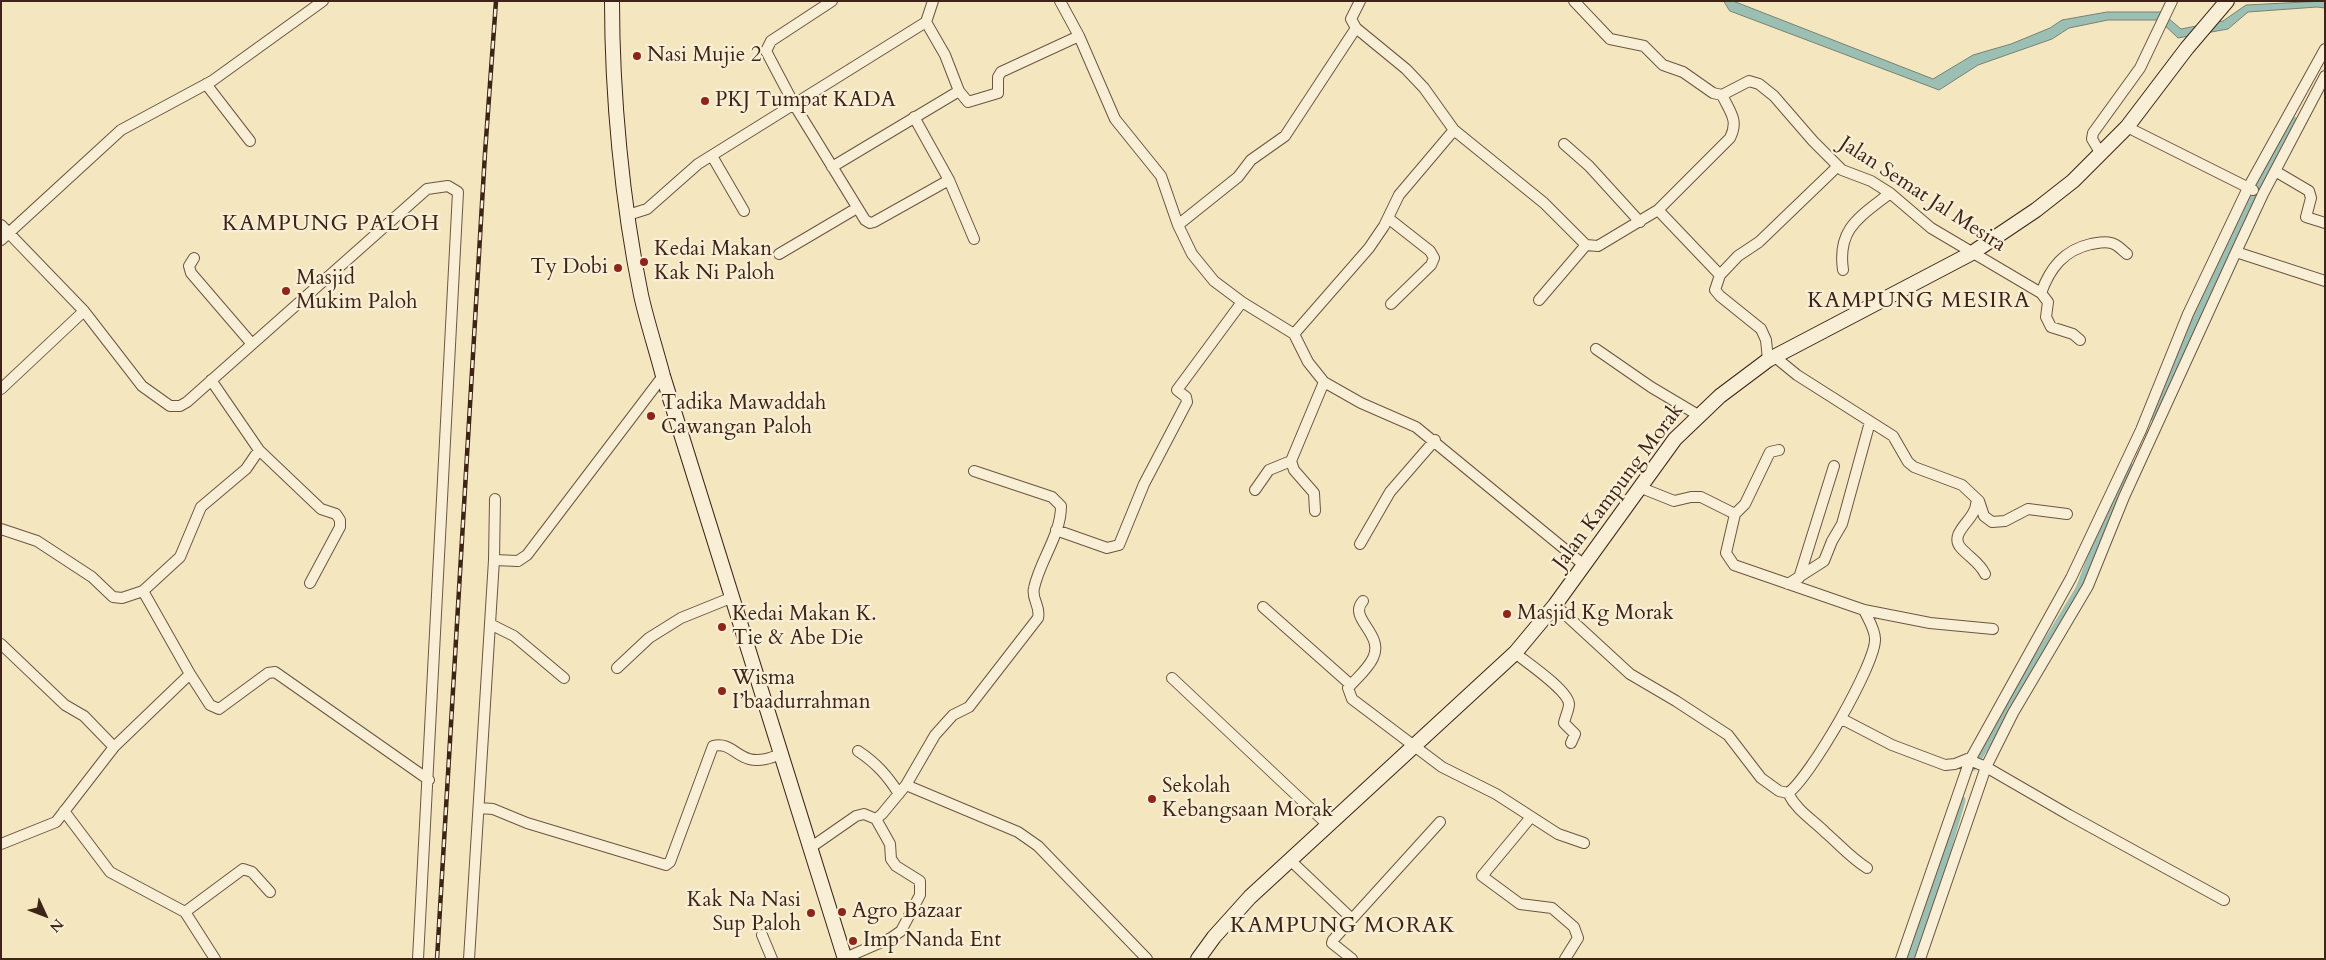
<!DOCTYPE html>
<html>
<head>
<meta charset="utf-8">
<style>
  body { margin:0 }
  #map { position:relative; width:2326px; height:960px; overflow:hidden; background:#f4e7c0; font-family:Cardo,serif }
  canvas { display:block }
  .frame { position:absolute; inset:0; border:2px solid #3e2417; pointer-events:none }
  .north { position:absolute; left:20px; top:890px; width:50px; height:50px; -webkit-text-stroke:4px #f8efd6; paint-order:stroke; rotate:133deg; font-size:14px; font-weight:700; line-height:20px; text-align:center; color:#3e2417 }
  .north::after { content:''; display:block; margin:auto; width:18px; height:22px; background:#3e2417; clip-path:polygon(50% 0,100% 100%,50% 72%,0 100%) }
</style>
</head>
<body>
<div id="map">
<canvas width="2326" height="960"></canvas>
<div class="frame"></div>
<div class="north">N</div>
</div>
<script>
const c = document.querySelector('canvas').getContext('2d');
c.lineJoin = 'round';
function fillPath(path, color) { c.fillStyle = color; c.fill(path, 'evenodd'); }
function strokePath(path, color, width, dash) { c.strokeStyle = color; c.lineWidth = width; c.lineCap = dash ? 'butt' : 'round'; c.setLineDash(dash || []); c.stroke(path); }
function drawText(font, color, halo, rows, align = 'center') {
  c.font = font + ' Cardo,serif'; c.lineWidth = 4.5; c.setLineDash([]); c.textBaseline = 'middle'; c.strokeStyle = halo; c.fillStyle = color; for (const [text, x, y, turn = 0] of rows) {
    c.save(); c.translate(x, y); c.rotate((+turn || 0) * Math.PI / 180); c.textAlign = isNaN(turn) ? turn : align; if (halo) c.strokeText(text, 0, 0); c.fillText(text, 0, 0); c.restore();
  }
}
const water = new Path2D(`
  M 1724,1 L 1733,1 L 1933,79 L 1973,55 L 2011,44 L 2050,28 L 2062,20 L 2107,12 L 2161,12 L 2181,29 L 2223,21 L 2246,5 L 2325,1 L 2325,8 L 2317,7 L 2248,12 L 2228,29 L 2178,38 L 2159,20 L 2108,20 L 2069,28 L 2052,39 L 1978,65 L 1939,90 L 1730,11 Z`);
fillPath(water, '#9cbfb3');
strokePath(water, '#768175', 1);
strokePath(new Path2D(`
  M 2152,416 L 2245,210 L 2293,121
  M 1972,767 L 2080,589 L 2107,517 L 2129,467
  M 1909,959 L 1943,863 L 1961,800`), '#9cbfb3', 9);
const street = new Path2D(`
  M 832,1 L 771,41 L 766,51 L 795,106 L 865,220 L 870,223 L 874,222 L 949,180
  M 1060,1 L 1079,36 L 1115,119 L 1161,176 L 1178,225 L 1192,254 L 1214,281 L 1242,302 L 1294,334 L 1308,362 L 1324,382 L 1361,403 L 1416,427 L 1584,565
  M 1360,1 L 1351,19 L 1356,28 L 1406,69 L 1424,88 L 1454,130 L 1544,203 L 1586,245 L 1598,246 L 1658,210 L 1730,138 C 1739,120 1730,112 1722,95
  M 1574,1 L 1610,39 L 1644,46 L 1663,65 L 1683,72 L 1713,93 L 1722,95 L 1749,81 L 1759,84 L 1774,96 L 1813,141 L 1842,170 L 1871,181 L 1890,193 L 1931,228 L 2041,293 L 2048,302 L 2046,317 L 2051,327 L 2073,334 L 2080,340
  M 926,22 L 945,55 L 959,91 L 968,102 L 998,93 L 998,77 L 1001,72 L 1079,36
  M 206,84 L 250,141
  M 914,117 L 949,180 L 974,239
  M 2127,127 L 2253,190
  M 1564,144 L 1589,166 L 1640,222
  M 2101,154 L 2092,139 L 2093,133 L 2140,68 L 2172,1
  M 712,156 L 744,211
  M 832,167 L 959,91
  M 2275,171 L 2309,191 L 2311,198 L 2306,217 L 2325,223
  M 1658,210 L 1720,275
  M 628,215 L 647,209 L 698,164 L 926,22 L 933,1
  M 1388,218 L 1430,251 L 1434,258 L 1431,265 L 1391,304
  M 1,225 L 84,311 L 142,386 L 170,406 L 180,406 L 187,402 L 427,189 L 448,186 L 458,192 L 418,959
  M 1178,225 L 1238,177 L 1251,160 L 1285,136 L 1356,28
  M 1,240 L 121,130 L 212,81 L 323,1
  M 2236,252 L 2325,281
  M 779,254 L 857,208
  M 194,258 L 189,266 L 191,273 L 252,344
  M 1843,270 C 1837,228 1860,217 1890,193
  M 2041,293 C 2050,268 2064,250 2091,244 C 2098,243 2104,241 2111,243 C 2117,244 2122,250 2127,254
  M 1539,300 L 1586,245
  M 1294,334 L 1369,248 L 1384,226 L 1399,195 L 1454,130
  M 1596,349 L 1651,387 L 1698,415
  M 1775,357 L 1797,375 L 1893,436 L 1908,462 L 1914,467 L 1962,485 L 1979,501 L 1984,516 L 1992,522 L 2005,521 L 2028,509 L 2067,514
  M 1768,360 L 1766,340 L 1761,329 L 1720,296 L 1715,290 L 1720,275 L 1738,256 L 1759,242 L 1838,166
  M 211,380 L 259,450 L 321,509 L 336,514 L 340,520 L 340,527 L 310,583
  M 1,389 L 84,311
  M 1639,487 L 1674,501 L 1691,497 L 1701,497 L 1735,514 L 1726,553 L 1734,565 L 1864,610 L 1930,623 L 1993,629
  M 1255,490 L 1269,470 L 1291,461
  M 1977,500 C 1976,503 1976,508 1974,511 C 1970,522 1949,535 1961,548 C 1969,557 1980,563 1985,574
  M 1315,511 L 1314,493 L 1294,470 L 1291,461 L 1324,382
  M 1735,514 L 1745,504 L 1770,452 L 1779,450
  M 1,529 L 37,541 L 92,577 L 113,597 L 122,598 L 143,591
  M 1056,530 L 1107,548 L 1119,545 L 1144,484 L 1187,402 L 1186,397 L 1177,390 L 1242,302
  M 1360,544 L 1390,492 L 1435,440
  M 494,560 L 495,499
  M 1799,578 L 1834,466
  M 1788,584 L 1824,561 L 1832,541 L 1842,524 L 1870,422
  M 1363,601 C 1347,618 1385,634 1373,658 C 1368,669 1356,679 1348,688 L 1352,699 L 1442,767 L 1496,794 L 1558,834 L 1584,843
  M 1555,605 L 1630,674 L 1676,701 L 1728,735 L 1761,778 L 1779,791 L 1788,793 C 1809,779 1876,664 1875,639 C 1875,629 1868,619 1864,610
  M 1263,607 L 1351,685
  M 490,624 L 514,636 L 564,678
  M 1,644 L 65,705 L 84,716 L 114,747
  M 1515,653 C 1526,662 1568,690 1569,704 C 1569,710 1565,717 1564,723 L 1575,734 L 1571,743
  M 617,668 L 649,638 L 681,618 L 733,597
  M 190,674 L 143,591 L 180,557 L 201,507 L 246,469 L 259,450
  M 1172,678 L 1328,825
  M 1842,719 L 1892,745 L 1945,765 L 1955,764 L 1967,759 L 1986,767 L 2069,815 L 2224,900
  M 858,751 C 876,763 887,775 899,794
  M 906,785 L 1018,832 L 1038,846 L 1147,959
  M 1788,793 C 1797,811 1812,819 1826,833 C 1840,845 1851,858 1867,868
  M 480,808 L 493,809 L 527,823 L 666,865 L 670,862 L 713,746 C 729,742 735,755 749,759 C 760,762 771,758 781,754
  M 64,811 L 110,872 L 185,912 L 243,869 L 252,872 L 270,892
  M 1531,817 L 1482,876 L 1520,904 L 1552,908 L 1574,927 L 1578,938 L 1565,959
  M 1,844 L 56,822 L 114,747 L 190,674 L 210,705 L 219,709 L 268,673 L 275,672 L 429,780
  M 810,848 L 856,816 L 864,814 L 876,819 L 882,814 L 906,785 L 935,735 L 953,715 L 969,707 L 1038,618 C 1041,606 1031,599 1034,588 C 1040,560 1061,535 1061,506 L 1052,497 L 974,471
  M 1290,860 L 1351,918
  M 185,912 L 215,959
  M 762,935 L 772,959
  M 845,958 L 891,938 L 901,931 L 920,895 L 920,881 L 896,866 L 891,859 L 890,844 L 876,819
  M 469,959 L 494,560 L 518,561 L 527,555 L 663,376
  M 1352,959 L 1332,943 L 1333,940 L 1440,822
  M 1901,959 L 1970,760 L 2071,578 L 2141,430 L 2188,314 L 2248,188 L 2325,49
  M 1920,959 L 1986,767 L 2013,713 L 2088,586 L 2124,497 L 2236,252 L 2263,194 L 2325,76`);
const secondary = new Path2D(`
  M 612,1 C 612,95 622,203 641,295 C 647,322 656,349 663,376 L 845,959
  M 1198,959 L 1214,937 L 1250,897 L 1515,653 L 1555,605 L 1675,439 L 1720,396 L 1768,360 L 1972,253 L 2036,210 L 2073,181 L 2127,127 L 2187,48 L 2227,1`);
strokePath(street, '#6c5541', 12);
strokePath(secondary, '#3e2417', 16);
strokePath(street, '#f8efd6', 10);
strokePath(secondary, '#f8efd6', 14);
const rail = new Path2D(`
  M 437,959 L 485,153 L 496,1`);
strokePath(rail, '#3e2417', 4.5);
strokePath(rail, '#f8efd6', 2.5, [8]);
for (const [x, y, r, color] of [
  [637,56,5,"#8f2418"],
  [705,101,5,"#8f2418"],
  [644,262,5,"#8f2418"],
  [618,268,5,"#8f2418"],
  [286,291,5,"#8f2418"],
  [651,416,5,"#8f2418"],
  [1507,614,5,"#8f2418"],
  [722,627,5,"#8f2418"],
  [722,691,5,"#8f2418"],
  [1152,799,5,"#8f2418"],
  [842,912,5,"#8f2418"],
  [811,913,5,"#8f2418"],
  [853,941,5,"#8f2418"]
]) { const dot = new Path2D(); dot.arc(x, y, r, 0, 2 * Math.PI); c.fillStyle = color; c.fill(dot); strokePath(dot, '#f8efd6', 2); }
drawText('21px', '#3e2417', '#f8efd6', [
  ["Nasi Mujie 2",647,56],
  ["PKJ Tumpat KADA",715,101],
  ["Kedai Makan",654,250],
  ["Kak Ni Paloh",654,274],
  ["Ty Dobi",608,268,"right"],
  ["Masjid",296,279],
  ["Mukim Paloh",296,303],
  ["Tadika Mawaddah",661,404],
  ["Cawangan Paloh",661,428],
  ["Masjid Kg Morak",1517,614],
  ["Kedai Makan K.",732,615],
  ["Tie & Abe Die",732,639],
  ["Wisma",732,679],
  ["I’baadurrahman",732,703],
  ["Sekolah",1162,787],
  ["Kebangsaan Morak",1162,811],
  ["Kak Na Nasi",801,901,"right"],
  ["Sup Paloh",801,925,"right"],
  ["Agro Bazaar",852,912],
  ["Imp Nanda Ent",863,941]
], 'left');
drawText('21px', '#3e2417', '#f8efd6', [
  ["Jalan Semat Jal Mesira",1922,195,33],
  ["Jalan Kampung Morak",1619,487,-53]
]);
c.letterSpacing = '1px';
drawText('22px', '#3e2417', '#f8efd6', [
  ["KAMPUNG PALOH",331,225],
  ["KAMPUNG MESIRA",1919,302],
  ["KAMPUNG MORAK",1343,927]
]);
c.letterSpacing = '0px';
</script>
</body>
</html>
